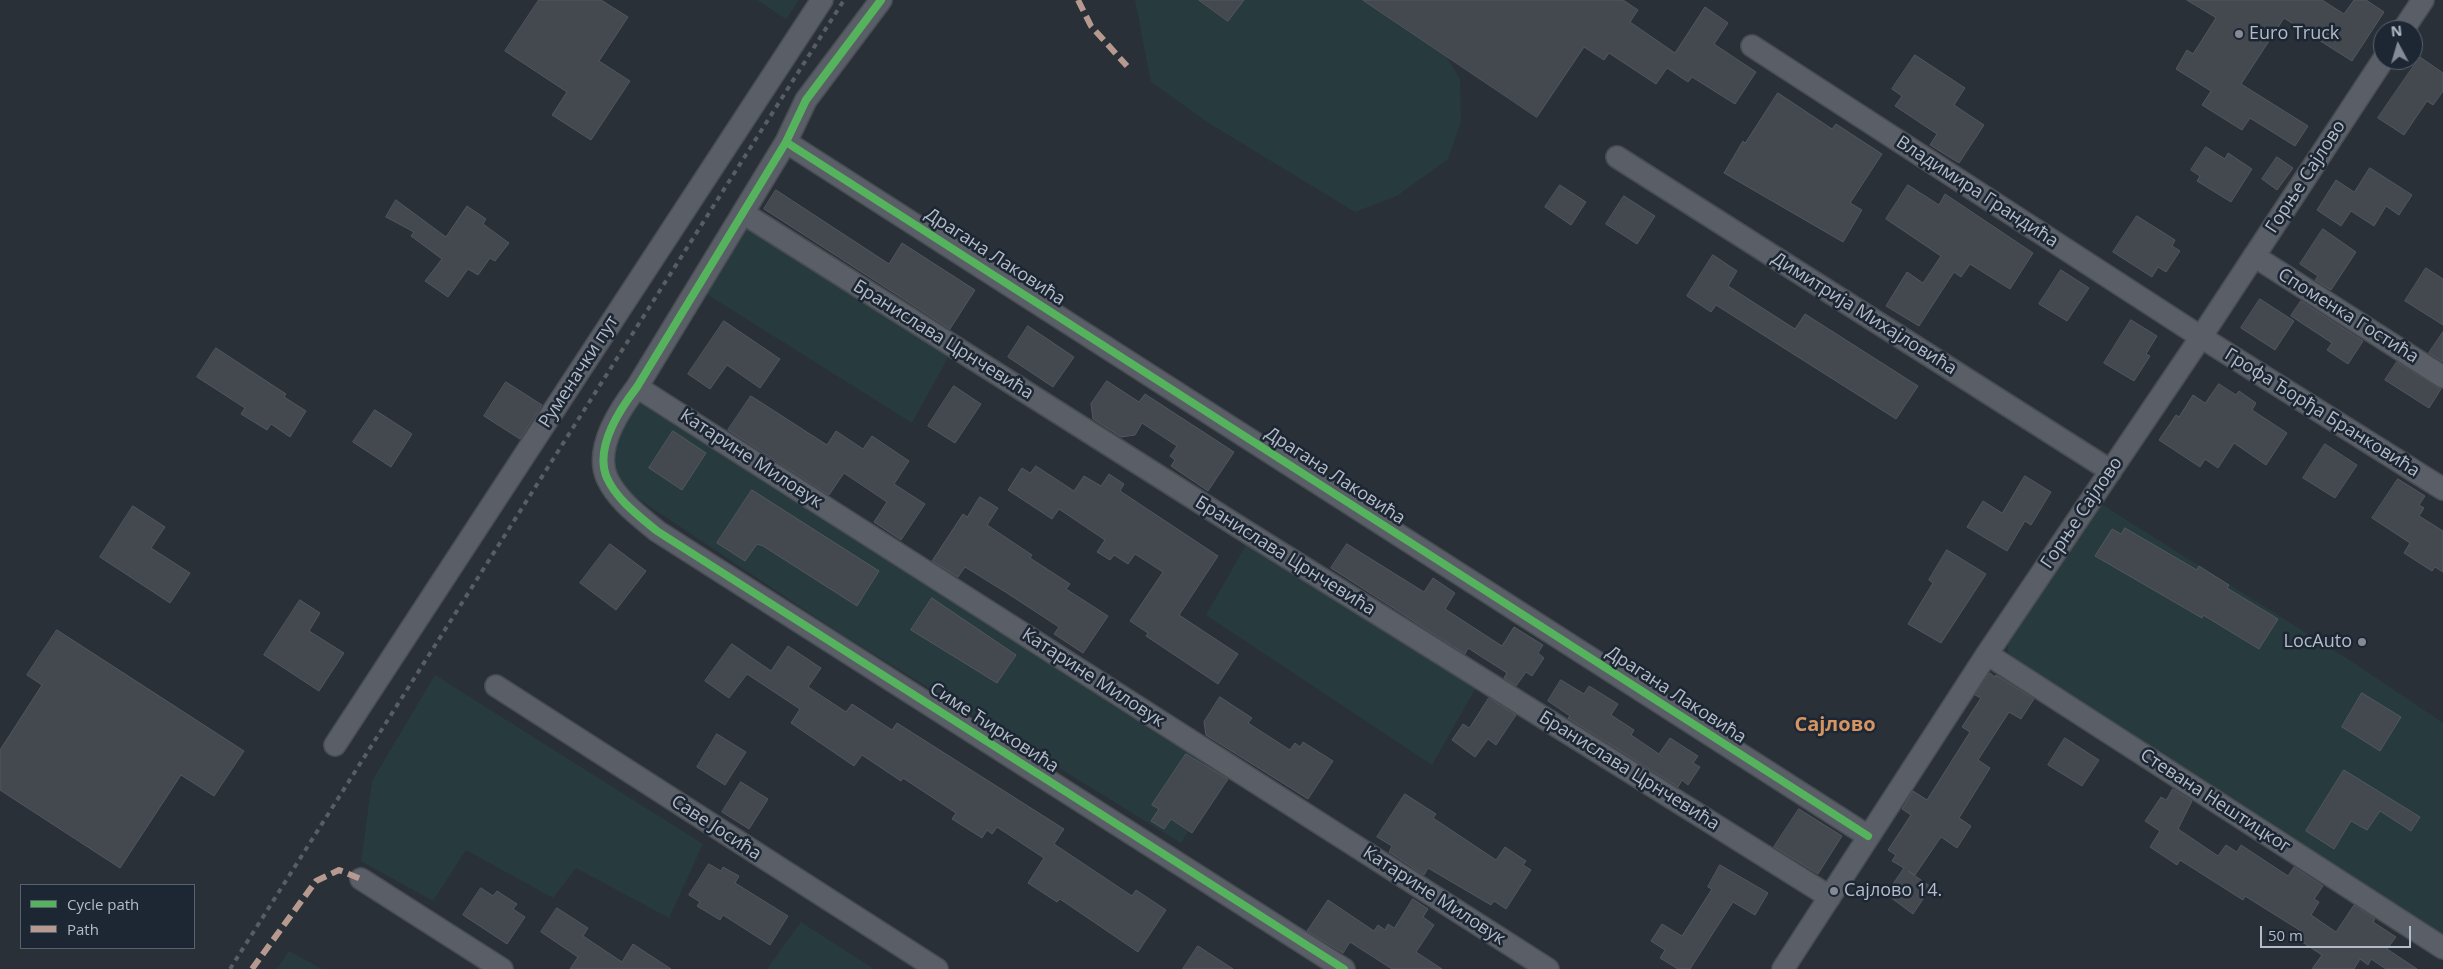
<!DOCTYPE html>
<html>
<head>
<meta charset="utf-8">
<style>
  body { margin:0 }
  #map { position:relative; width:2443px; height:969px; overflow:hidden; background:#2a3038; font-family:"Open Sans",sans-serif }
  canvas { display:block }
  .legend { position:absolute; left:20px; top:884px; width:175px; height:65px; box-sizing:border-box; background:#1d2633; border:1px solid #59626f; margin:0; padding:6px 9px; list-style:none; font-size:15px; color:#b4bcc9 }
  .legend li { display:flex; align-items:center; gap:10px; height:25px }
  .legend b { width:25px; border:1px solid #59626f }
  .north { position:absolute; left:2373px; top:20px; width:50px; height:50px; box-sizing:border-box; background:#1d2633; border:1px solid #59626f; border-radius:50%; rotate:354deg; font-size:14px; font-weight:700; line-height:20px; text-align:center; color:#b4bcc9 }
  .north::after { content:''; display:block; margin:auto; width:18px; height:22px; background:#848b96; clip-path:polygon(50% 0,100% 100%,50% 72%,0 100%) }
  .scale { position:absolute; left:2260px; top:926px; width:151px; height:22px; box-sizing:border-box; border:2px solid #b4bcc9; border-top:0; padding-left:6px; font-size:15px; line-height:18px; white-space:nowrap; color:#b4bcc9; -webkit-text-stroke:4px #1d2633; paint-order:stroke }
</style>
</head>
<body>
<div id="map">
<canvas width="2443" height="969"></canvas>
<ul class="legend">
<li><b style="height:6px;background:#56b35d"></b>Cycle path</li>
<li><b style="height:6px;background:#b69a8f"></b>Path</li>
</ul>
<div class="north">N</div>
<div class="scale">50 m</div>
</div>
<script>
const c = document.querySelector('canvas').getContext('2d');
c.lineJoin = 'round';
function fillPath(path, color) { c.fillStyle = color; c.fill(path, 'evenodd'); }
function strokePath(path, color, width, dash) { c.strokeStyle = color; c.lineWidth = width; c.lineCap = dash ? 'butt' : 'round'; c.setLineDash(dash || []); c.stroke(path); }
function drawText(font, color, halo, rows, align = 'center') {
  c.font = font + ' "Open Sans",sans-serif'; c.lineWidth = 5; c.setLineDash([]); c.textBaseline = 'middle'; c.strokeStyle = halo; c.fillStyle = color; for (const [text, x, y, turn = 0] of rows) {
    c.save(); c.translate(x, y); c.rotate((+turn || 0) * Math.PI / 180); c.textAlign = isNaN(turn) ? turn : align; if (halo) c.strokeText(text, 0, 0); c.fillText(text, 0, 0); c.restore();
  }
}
fillPath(new Path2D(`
  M 757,0 L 799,0 L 786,19 Z
  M 1135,0 L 1363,0 L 1446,56 L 1460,79 L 1461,122 L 1448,159 L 1397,196 L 1355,212 L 1207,122 L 1151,82 Z
  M 747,227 L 951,352 L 912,423 L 705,293 Z
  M 641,399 L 1226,771 L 1181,843 L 841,634 L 625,490 L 611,462 L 615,429 Z
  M 2098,502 L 2354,663 L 2443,723 L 2443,935 L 2017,661 L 2008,652 L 2008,637 Z
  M 1246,545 L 1475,689 L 1432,765 L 1206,615 Z
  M 435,675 L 703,844 L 669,918 L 576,868 L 553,898 L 466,850 L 433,901 L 361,861 L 372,781 Z
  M 801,922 L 874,969 L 767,969 Z
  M 289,951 L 322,969 L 277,969 Z`), '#273a3e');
const building = new Path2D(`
  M 539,0 L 601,0 L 628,17 L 599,61 L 630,81 L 591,140 L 552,115 L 567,92 L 505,51 Z
  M 1199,0 L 1244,0 L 1228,21 Z
  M 1363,0 L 1623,0 L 1638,10 L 1630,22 L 1675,53 L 1705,7 L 1728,23 L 1714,44 L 1756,72 L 1735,104 L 1692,77 L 1688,82 L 1667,68 L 1656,84 L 1609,53 L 1604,60 L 1584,47 L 1537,117 Z
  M 2187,0 L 2322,0 L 2344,14 L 2354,0 L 2366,0 L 2384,12 L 2352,61 L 2284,18 L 2241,84 L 2308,126 L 2295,146 L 2250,118 L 2242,130 L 2202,105 L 2211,91 L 2176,69 L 2187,50 L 2193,54 L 2216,18 Z
  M 1915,55 L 1965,88 L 1954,105 L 1984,125 L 1959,163 L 1930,145 L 1937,134 L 1895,106 L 1902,96 L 1892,89 Z
  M 2420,57 L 2443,73 L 2443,91 L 2433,105 L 2427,101 L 2404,135 L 2378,118 Z
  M 1778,93 L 1832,129 L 1836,124 L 1882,154 L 1850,203 L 1862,210 L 1843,242 L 1724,173 L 1743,141 L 1745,143 Z
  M 2206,147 L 2225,159 L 2228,153 L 2252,169 L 2231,202 L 2197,181 L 2200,176 L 2191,170 Z
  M 2277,157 L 2293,168 L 2277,190 L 2262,179 Z
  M 2370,168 L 2412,195 L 2399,215 L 2386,206 L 2374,226 L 2351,211 L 2341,226 L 2317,210 L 2336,180 L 2354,192 Z
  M 1560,185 L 1586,202 L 1571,225 L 1545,207 Z
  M 1908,185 L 1939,205 L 1945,194 L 2033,253 L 2010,289 L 1970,264 L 1961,277 L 1954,272 L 1919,326 L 1886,306 L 1907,272 L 1923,283 L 1941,256 L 1886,219 Z
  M 776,190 L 889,264 L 902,243 L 975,290 L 950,329 L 764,209 Z
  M 1624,196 L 1655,216 L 1637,244 L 1606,224 Z
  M 396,200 L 446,237 L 467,206 L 486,219 L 483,224 L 509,243 L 495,261 L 490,258 L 478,275 L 468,269 L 448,297 L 425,281 L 442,259 L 411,236 L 414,232 L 386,217 Z
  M 2137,216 L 2175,240 L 2172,246 L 2180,251 L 2166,272 L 2158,267 L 2152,277 L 2113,252 Z
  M 2323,229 L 2356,252 L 2331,290 L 2315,280 L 2318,276 L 2300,264 Z
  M 1713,255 L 1737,271 L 1728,286 L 1795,329 L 1805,314 L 1918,386 L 1896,419 L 1716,305 L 1711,312 L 1687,296 Z
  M 2426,268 L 2443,279 L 2443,325 L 2405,301 Z
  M 2061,270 L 2089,288 L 2067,321 L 2039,304 Z
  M 2260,299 L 2294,321 L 2275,350 L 2241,328 Z
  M 2301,301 L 2363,341 L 2348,364 L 2327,350 L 2332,343 L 2291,316 Z
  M 2131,320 L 2157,336 L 2146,354 L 2150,356 L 2134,381 L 2104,363 Z
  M 724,321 L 780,359 L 760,388 L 727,365 L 710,389 L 688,374 Z
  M 1028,326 L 1074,357 L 1053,387 L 1008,357 Z
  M 2443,332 L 2443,362 L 2429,353 Z
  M 216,348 L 286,394 L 284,397 L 306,411 L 290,437 L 271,424 L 267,430 L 241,414 L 245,408 L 197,377 Z
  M 2397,362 L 2441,389 L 2429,408 L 2385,380 Z
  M 1107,381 L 1139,402 L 1145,394 L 1234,452 L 1208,491 L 1171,466 L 1175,460 L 1170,456 L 1177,446 L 1142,423 L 1135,435 L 1121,437 L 1093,419 L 1091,404 Z
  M 506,382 L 542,405 L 520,439 L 484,416 Z
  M 2219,384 L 2236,395 L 2239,391 L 2256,403 L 2252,410 L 2287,433 L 2266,465 L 2234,443 L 2218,468 L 2205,459 L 2200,467 L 2159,440 L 2176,415 L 2179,417 L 2193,395 L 2205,403 Z
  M 954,386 L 981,404 L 955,443 L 928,426 Z
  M 751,396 L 827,445 L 836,431 L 863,449 L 872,436 L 909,461 L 894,484 L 925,504 L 901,540 L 874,522 L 887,502 L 844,473 L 829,495 L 728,430 Z
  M 375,410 L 412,434 L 391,467 L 353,442 Z
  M 673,431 L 706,453 L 682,490 L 649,468 Z
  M 2325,444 L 2357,465 L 2335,498 L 2303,478 Z
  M 1036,466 L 1074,491 L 1084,476 L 1101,486 L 1109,474 L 1124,484 L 1120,491 L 1218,556 L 1179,615 L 1238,654 L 1218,684 L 1146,636 L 1148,633 L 1130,621 L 1163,572 L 1135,554 L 1128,564 L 1114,555 L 1110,560 L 1097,552 L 1105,540 L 1059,509 L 1052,519 L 1008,490 L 1022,468 L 1030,473 Z
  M 2025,476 L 2051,492 L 2031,525 L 2025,521 L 2007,551 L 1967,527 L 1983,501 L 2002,513 Z
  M 2398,479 L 2425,496 L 2419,505 L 2424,508 L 2419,516 L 2443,531 L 2443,572 L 2435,567 L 2432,571 L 2404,553 L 2410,543 L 2372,518 Z
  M 752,490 L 879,571 L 857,606 L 763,546 L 757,544 L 745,561 L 717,543 Z
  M 980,497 L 998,508 L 987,525 L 1032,555 L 1030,558 L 1070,584 L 1066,589 L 1108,616 L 1083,653 L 1054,634 L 1059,627 L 1007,593 L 965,567 L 958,577 L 932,561 L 963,514 L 967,517 Z
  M 133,506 L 165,527 L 151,548 L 190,573 L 170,603 L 100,557 Z
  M 2125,528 L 2197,570 L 2199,566 L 2229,585 L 2227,588 L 2278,619 L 2259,649 L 2203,615 L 2202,618 L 2095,556 L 2112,529 L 2121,534 Z
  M 610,544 L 646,571 L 616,610 L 580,583 Z
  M 1347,544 L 1424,592 L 1433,578 L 1455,593 L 1445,609 L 1502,646 L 1514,627 L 1543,645 L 1538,653 L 1544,658 L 1532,676 L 1526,672 L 1516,686 L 1504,678 L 1507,673 L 1468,648 L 1465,654 L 1331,568 Z
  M 1947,550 L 1986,574 L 1941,643 L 1908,624 L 1933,583 L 1929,580 Z
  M 932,598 L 1016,655 L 997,683 L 911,630 Z
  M 300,600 L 320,613 L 309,631 L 344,653 L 319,691 L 264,655 Z
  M 57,630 L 244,751 L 214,796 L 181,775 L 120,868 L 0,790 L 0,750 L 42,685 L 27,675 Z
  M 732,644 L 771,671 L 788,646 L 821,668 L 808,687 L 846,712 L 852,704 L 892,730 L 897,723 L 1064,829 L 1054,844 L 1132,896 L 1136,890 L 1166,910 L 1138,952 L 1060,899 L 1057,902 L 1028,883 L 1044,858 L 997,827 L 992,834 L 987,830 L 982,838 L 952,819 L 956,813 L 903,778 L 901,781 L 862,755 L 854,766 L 791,723 L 800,709 L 747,674 L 729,698 L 705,681 Z
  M 1990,673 L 1995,677 L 1996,675 L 2034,699 L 2021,719 L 2009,712 L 1978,760 L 1990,768 L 1959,818 L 1971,826 L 1957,848 L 1941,837 L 1915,875 L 1908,871 L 1931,887 L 1913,914 L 1886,894 L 1904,868 L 1892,861 L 1896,855 L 1888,850 L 1911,815 L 1902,809 L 1913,791 L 1927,800 L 1970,732 L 1962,727 L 1981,698 L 1975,695 Z
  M 1561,680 L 1584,694 L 1589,686 L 1618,704 L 1611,715 L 1634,730 L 1631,735 L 1659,754 L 1670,738 L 1698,756 L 1693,763 L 1700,767 L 1688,785 L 1682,780 L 1678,787 L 1568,718 L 1570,716 L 1548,701 Z
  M 2362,693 L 2401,717 L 2380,751 L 2342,727 Z
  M 1220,697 L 1252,718 L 1248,723 L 1290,750 L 1295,743 L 1300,747 L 1303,742 L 1333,761 L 1308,799 L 1206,735 L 1204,722 Z
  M 1489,698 L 1516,715 L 1496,745 L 1488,739 L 1475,757 L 1452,740 L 1463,724 L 1469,728 Z
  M 717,734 L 746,752 L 725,785 L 697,767 Z
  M 2065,738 L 2099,760 L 2082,786 L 2048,765 Z
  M 1186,754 L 1228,779 L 1192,833 L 1171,819 L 1164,829 L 1151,821 L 1159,809 L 1152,805 Z
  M 2344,770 L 2420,817 L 2411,831 L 2380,811 L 2367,830 L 2351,821 L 2334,849 L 2306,831 Z
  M 741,782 L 768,799 L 749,829 L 722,812 Z
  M 2173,789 L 2192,801 L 2178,829 L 2218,856 L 2226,845 L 2237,852 L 2241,845 L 2288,876 L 2294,867 L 2323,886 L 2314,899 L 2319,902 L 2311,915 L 2336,932 L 2354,905 L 2375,919 L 2373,922 L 2396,937 L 2387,949 L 2417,969 L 2386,969 L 2371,959 L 2368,965 L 2360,959 L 2354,969 L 2312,969 L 2322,955 L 2296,938 L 2301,931 L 2245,896 L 2243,900 L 2180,860 L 2177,865 L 2150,847 L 2160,831 L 2145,821 L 2161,797 L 2166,800 Z
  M 1405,794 L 1436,814 L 1433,818 L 1496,860 L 1505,847 L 1526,861 L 1523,865 L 1531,870 L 1506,909 L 1494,901 L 1491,905 L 1428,868 L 1424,875 L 1389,852 L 1392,846 L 1377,837 Z
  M 1799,809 L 1842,836 L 1818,874 L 1774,847 Z
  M 709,864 L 721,871 L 723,867 L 739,876 L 735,883 L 788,916 L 770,945 L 723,915 L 720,920 L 697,906 L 700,902 L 689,895 Z
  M 1720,865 L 1768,893 L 1755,915 L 1733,902 L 1690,969 L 1678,969 L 1660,958 L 1665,950 L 1651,941 L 1662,924 L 1682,936 L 1712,889 L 1708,887 Z
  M 481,888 L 493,896 L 497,891 L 517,904 L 513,909 L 525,917 L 507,944 L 463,915 Z
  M 1413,899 L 1428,909 L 1423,917 L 1434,925 L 1416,952 L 1442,969 L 1392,969 L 1350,942 L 1343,953 L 1307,931 L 1328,900 L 1374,931 L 1378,925 L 1385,930 L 1388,924 L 1394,928 Z
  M 557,908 L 588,928 L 583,936 L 622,962 L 633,944 L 671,969 L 570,969 L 578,957 L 541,932 Z
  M 1198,946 L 1233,969 L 1183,969 Z`);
fillPath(building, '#444950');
strokePath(building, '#52575f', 1);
const minor = new Path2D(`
  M 881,0 L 806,100 L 786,142 L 637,387 C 620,409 594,448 607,478 C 617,500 639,516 657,531 L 1344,969
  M 2403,30 L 2423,0
  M 1752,46 L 2201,337 L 2443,489
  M 786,142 L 1868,836
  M 1617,157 L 2111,471
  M 743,213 L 1239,527 L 1830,897
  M 2254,256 L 2443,377
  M 637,387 L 1548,969
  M 1987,654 L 2443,948
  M 496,686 L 937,969
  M 335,745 L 822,0
  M 361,879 L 502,969
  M 1783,969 L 1987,654 L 2201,337 L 2383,60`);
strokePath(minor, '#484c53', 24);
strokePath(minor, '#5a5e66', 21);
strokePath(new Path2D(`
  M 230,969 L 844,0`), '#595d64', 4, [5, 5]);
strokePath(new Path2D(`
  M 1078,0 L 1091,26 L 1127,66
  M 252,969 L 316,881 L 339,870 L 361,879`), '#b69a8f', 6, [12, 6]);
strokePath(new Path2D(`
  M 881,0 L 806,100 L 786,142 L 637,387 C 620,409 594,448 607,478 C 617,500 639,516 657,531 L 1344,969
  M 786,142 L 1868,836`), '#56b35d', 8);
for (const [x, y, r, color] of [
  [2239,34,5,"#848b96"],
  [2362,642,5,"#848b96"],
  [1834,891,5,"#848b96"]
]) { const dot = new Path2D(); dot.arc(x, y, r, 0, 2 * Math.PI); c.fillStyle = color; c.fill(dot); strokePath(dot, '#1d2633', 2); }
drawText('18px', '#b4bcc9', '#1d2633', [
  ["Euro Truck",2249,34],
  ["LocAuto",2352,642,"right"],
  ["Сајлово 14.",1844,891]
], 'left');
drawText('18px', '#b4bcc9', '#1d2633', [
  ["Горње Сајлово",2306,177,-57],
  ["Владимира Грандића",1977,192,33],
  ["Драгана Лаковића",995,257,33],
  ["Димитрија Михајловића",1864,314,32],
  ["Споменка Гостића",2348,316,32],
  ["Бранислава Црнчевића",943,340,32],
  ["Руменачки пут",579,372,-57],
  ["Грофа Ђорђа Бранковића",2322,413,32],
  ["Катарине Миловук",751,459,33],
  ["Драгана Лаковића",1335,476,33],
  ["Горње Сајлово",2082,513,-56],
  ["Бранислава Црнчевића",1285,556,32],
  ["Катарине Миловук",1093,678,33],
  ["Драгана Лаковића",1676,695,33],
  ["Симе Ћирковића",994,728,33],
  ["Бранислава Црнчевића",1629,771,32],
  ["Стевана Нештицког",2215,801,33],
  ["Саве Јосића",716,828,33],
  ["Катарине Миловук",1434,896,33]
]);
drawText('bold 20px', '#d59563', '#1d2633', [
  ["Сајлово",1835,725]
]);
</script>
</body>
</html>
